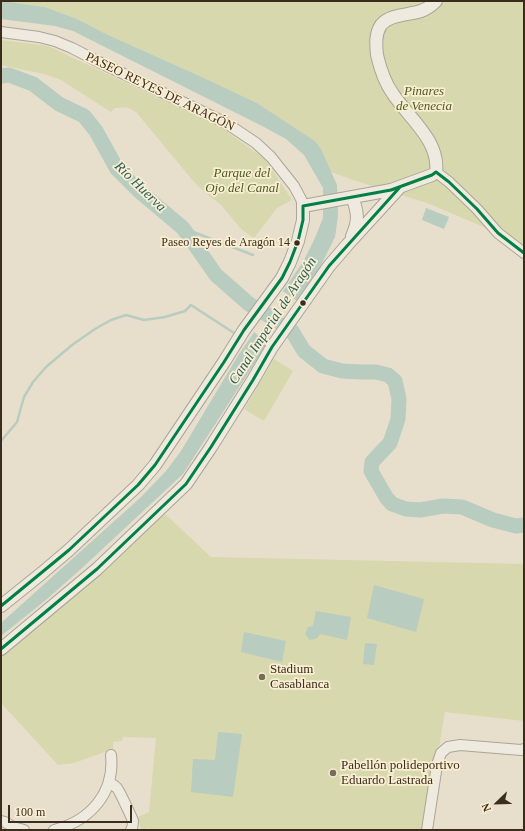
<!DOCTYPE html>
<html>
<head>
<meta charset="utf-8">
<style>
  body { margin:0 }
  #map { position:relative; width:525px; height:831px; overflow:hidden; background:#e7dfcc; font-family:"Times New Roman",serif }
  canvas { display:block }
  .frame { position:absolute; inset:0; border:2px solid #3c2c1c; pointer-events:none }
  .north { position:absolute; left:477px; top:783px; width:40px; height:40px; -webkit-text-stroke:3px #f9eed2; paint-order:stroke; rotate:247deg; font-size:11px; font-weight:700; line-height:16px; text-align:center; color:#3c2c1c }
  .north::after { content:''; display:block; margin:auto; width:14px; height:18px; background:#3c2c1c; clip-path:polygon(50% 0,100% 100%,50% 72%,0 100%) }
  .scale { position:absolute; left:8px; top:805px; width:124px; height:18px; box-sizing:border-box; border:2px solid #3c2c1c; border-top:0; padding-left:5px; font-size:12px; line-height:14px; white-space:nowrap; color:#3c2c1c; -webkit-text-stroke:3px #f9eed2; paint-order:stroke }
</style>
</head>
<body>
<div id="map">
<canvas width="525" height="831"></canvas>
<div class="frame"></div>
<div class="north">N</div>
<div class="scale">100 m</div>
</div>
<script>
const c = document.querySelector('canvas').getContext('2d');
c.lineJoin = 'round';
function fillPath(path, color) { c.fillStyle = color; c.fill(path, 'evenodd'); }
function strokePath(path, color, width, dash) { c.strokeStyle = color; c.lineWidth = width; c.lineCap = dash ? 'butt' : 'round'; c.setLineDash(dash || []); c.stroke(path); }
function drawText(font, color, halo, rows, align = 'center') {
  c.font = font + ' "Times New Roman",serif'; c.lineWidth = 3.5; c.setLineDash([]); c.textBaseline = 'middle'; c.strokeStyle = halo; c.fillStyle = color; for (const [text, x, y, turn = 0] of rows) {
    c.save(); c.translate(x, y); c.rotate((+turn || 0) * Math.PI / 180); c.textAlign = isNaN(turn) ? turn : align; if (halo) c.strokeText(text, 0, 0); c.fillText(text, 0, 0); c.restore();
  }
}
fillPath(new Path2D(`
  M 1,1 L 524,1 L 524,253 L 498,233 L 427,203 L 353,180 L 331,172 L 315,141 L 257,103 L 204,78 L 106,34 L 77,19 L 45,7 Z
  M 1,40 L 48,46 L 222,128 L 265,159 L 292,200 L 277,208 L 254,238 L 242,230 L 221,205 L 208,195 L 194,182 L 136,112 L 127,107 L 115,108 L 111,112 L 61,80 L 44,74 L 1,65 Z
  M 274,359 L 293,371 L 264,421 L 244,409 Z
  M 162,511 L 211,557 L 524,564 L 524,721 L 445,712 L 425,830 L 150,830 L 149,828 L 141,830 L 138,817 L 149,812 L 156,738 L 123,737 L 122,741 L 113,742 L 113,749 L 74,763 L 58,765 L 1,703 L 1,652 Z`), '#d7d8ad');
fillPath(new Path2D(`
  M 1,1 L 45,7 L 77,19 L 106,34 L 204,78 L 257,103 L 315,141 L 321,149 L 337,185 L 338,216 L 335,237 L 318,271 L 254,364 L 183,474 L 81,569 L 47,599 L 1,636 L 1,623 L 140,498 L 166,471 L 181,451 L 239,354 L 303,262 L 314,240 L 323,218 L 323,188 L 304,155 L 286,139 L 264,127 L 73,31 L 55,26 L 1,19 Z
  M 426,208 L 449,217 L 444,229 L 422,220 Z
  M 374,585 L 424,599 L 416,632 L 367,618 Z
  M 316,611 L 351,617 L 347,640 L 320,634 C 318,638 315,639 310,640 L 308,638 L 305,634 L 308,627 L 313,626 Z
  M 244,632 L 286,641 L 282,662 L 241,652 Z
  M 365,643 L 377,644 L 374,665 L 363,664 Z
  M 218,732 L 242,734 L 233,797 L 191,792 L 193,759 L 215,760 Z`), '#b8ccc0');
fillPath(new Path2D(`
  M 281,290 L 299,302 L 269,345 L 253,331 Z`), '#e7dfcc');
strokePath(new Path2D(`
  M 183,228 L 253,255
  M 1,441 L 17,422 L 24,397 L 33,382 L 46,367 L 72,345 L 95,329 L 111,320 L 126,315 L 144,320 L 165,317 L 185,311 L 191,305 L 234,333`), '#b8ccc0', 2.5);
strokePath(new Path2D(`
  M 1,76 L 9,75 L 33,84 L 59,104 L 84,116 L 96,131 L 117,169 L 139,191 L 183,228 L 216,275 L 249,304 L 271,317
  M 282,325 L 292,331 L 304,351 L 323,366 L 342,371 L 361,372 L 376,372 L 388,375 L 395,381 L 399,399 L 398,419 L 390,443 L 372,462 L 371,471 L 386,497 L 392,504 L 406,509 L 420,510 L 443,506 L 462,507 L 493,520 L 516,526 L 524,525`), '#b8ccc0', 15);
const minor = new Path2D(`
  M 1,32 L 39,37 L 55,41 L 72,48 L 99,62 L 226,123 L 256,143 L 271,157 L 294,186 L 301,199 L 303,206
  M 436,172 L 449,182 L 477,209 L 498,233 L 524,253
  M 109,782 C 112,784 115,786 117,788 C 119,790 132,818 133,821 C 133,824 133,827 131,830
  M 1,821 L 5,822 L 13,827 L 24,830
  M 54,830 C 90,821 115,793 111,755
  M 427,830 L 437,765 L 441,753 L 448,747 L 460,745 L 521,750 L 524,749`);
const tertiary = new Path2D(`
  M 352,236 C 359,221 358,212 352,197
  M 1,606 L 42,573 L 69,550 L 138,485 L 155,465 L 224,362 L 244,330 L 282,278 L 290,262 L 298,241 L 303,220 L 303,206 L 391,190 L 432,175 L 436,172 C 440,141 409,118 393,94 C 385,83 380,68 377,55 C 376,45 375,34 381,25 C 390,14 409,15 421,11 C 427,9 432,5 436,1
  M 1,649 L 97,569 L 186,484 L 211,447 L 253,380 L 272,347 L 329,266 L 348,244 L 400,187`);
strokePath(minor, '#aca496', 12);
strokePath(tertiary, '#aca496', 14);
strokePath(minor, '#efeadf', 10);
strokePath(tertiary, '#efeadf', 12);
strokePath(new Path2D(`
  M 1,606 L 69,550 L 138,485 L 155,465 L 224,362 L 244,330 L 282,278 L 290,262 L 298,241 L 303,220 L 303,206 L 391,190 L 432,175 L 436,172 L 449,182 L 477,209 L 498,233 L 524,253
  M 1,649 L 97,569 L 186,484 L 211,447 L 253,380 L 272,347 L 329,266 L 400,187`), '#008045', 3);
for (const [x, y, r, color] of [
  [297,243,3.5,"#3c2c1c"],
  [303,303,3.5,"#3c2c1c"],
  [262,677,4,"#786b5a"],
  [333,773,4,"#786b5a"]
]) { const dot = new Path2D(); dot.arc(x, y, r, 0, 2 * Math.PI); c.fillStyle = color; c.fill(dot); strokePath(dot, '#f9eed2', 1.5); }
drawText('12px', '#3c2c1c', '#f9eed2', [
  ["Paseo Reyes de Aragón 14",290,243]
], 'right');
drawText('13px', '#3c2c1c', '#f9eed2', [
  ["PASEO REYES DE ARAGÓN",160,92,26]
]);
drawText('italic 13px', '#4c5b21', '#f9eed2', [
  ["Pinares",424,92],
  ["de Venecia",424,107],
  ["Parque del",242,174],
  ["Ojo del Canal",242,189]
]);
drawText('13px', '#3c2c1c', '#f9eed2', [
  ["Stadium",270,670],
  ["Casablanca",270,685],
  ["Pabellón polideportivo",341,766],
  ["Eduardo Lastrada",341,781]
], 'left');
drawText('italic 14px', '#2a5e5b', '#f9eed2', [
  ["Río Huerva",140,187,44],
  ["Canal Imperial de Aragón",273,321,-57]
]);
</script>
</body>
</html>
